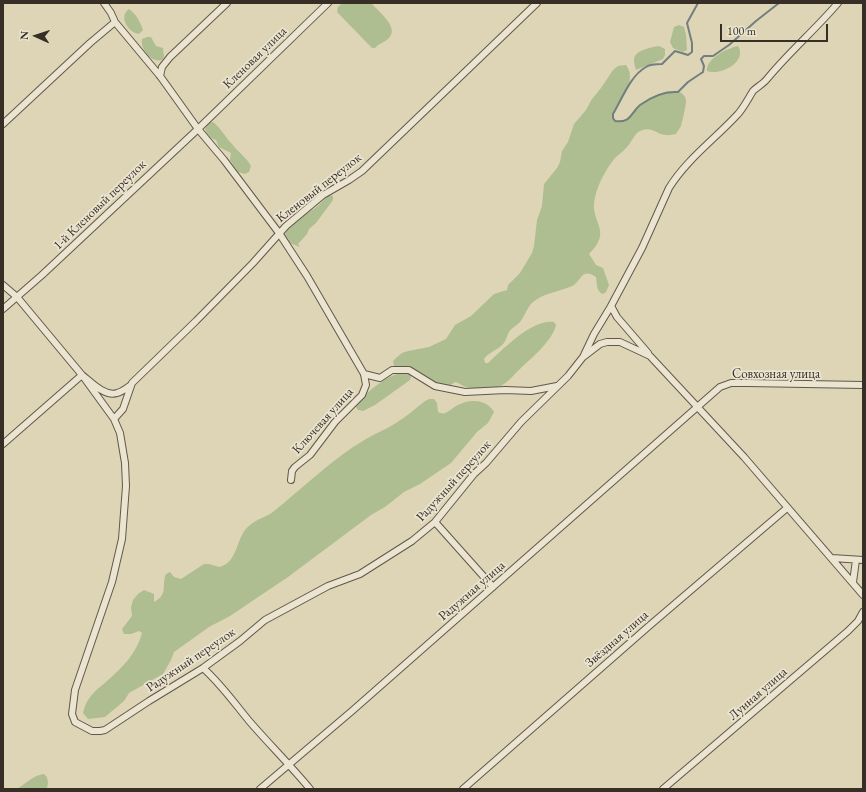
<!DOCTYPE html>
<html>
<head>
<meta charset="utf-8">
<style>
  body { margin:0 }
  #map { position:relative; width:866px; height:792px; overflow:hidden; background:#ded5b7; font-family:"EB Garamond",serif }
  canvas { display:block }
  .frame { position:absolute; inset:0; border:4px solid #372e25; pointer-events:none }
  .north { position:absolute; left:16px; top:16px; width:40px; height:40px; -webkit-text-stroke:3px #eae4d0; paint-order:stroke; rotate:273deg; font-size:11px; font-weight:700; line-height:16px; text-align:center; color:#372e25 }
  .north::after { content:''; display:block; margin:auto; width:14px; height:18px; background:#372e25; clip-path:polygon(50% 0,100% 100%,50% 72%,0 100%) }
  .scale { position:absolute; left:720px; top:24px; width:108px; height:18px; box-sizing:border-box; border:2px solid #372e25; border-top:0; padding-left:5px; font-size:12px; line-height:14px; white-space:nowrap; color:#372e25; -webkit-text-stroke:3px #eae4d0; paint-order:stroke }
</style>
</head>
<body>
<div id="map">
<canvas width="866" height="792"></canvas>
<div class="frame"></div>
<div class="north">N</div>
<div class="scale">100 m</div>
</div>
<script>
const c = document.querySelector('canvas').getContext('2d');
c.lineJoin = 'round';
function fillPath(path, color) { c.fillStyle = color; c.fill(path, 'evenodd'); }
function strokePath(path, color, width, dash) { c.strokeStyle = color; c.lineWidth = width; c.lineCap = dash ? 'butt' : 'round'; c.setLineDash(dash || []); c.stroke(path); }
function drawText(font, color, halo, rows, align = 'center') {
  c.font = font + ' "EB Garamond",serif'; c.lineWidth = 3.5; c.setLineDash([]); c.textBaseline = 'middle'; c.strokeStyle = halo; c.fillStyle = color; for (const [text, x, y, turn = 0] of rows) {
    c.save(); c.translate(x, y); c.rotate((+turn || 0) * Math.PI / 180); c.textAlign = isNaN(turn) ? turn : align; if (halo) c.strokeText(text, 0, 0); c.fillText(text, 0, 0); c.restore();
  }
}
fillPath(new Path2D(`
  M 342,3 L 371,3 C 378,11 401,28 388,39 C 383,43 380,43 375,48 L 372,48 L 337,12 L 338,7 Z
  M 129,9 C 136,14 140,21 143,30 L 139,34 C 128,32 118,17 129,9 Z
  M 679,25 L 684,27 L 686,35 L 687,50 L 683,52 L 673,48 L 670,42 L 674,27 Z
  M 147,37 L 151,37 L 156,46 L 163,48 L 164,57 L 162,60 C 151,63 140,49 142,39 Z
  M 659,46 L 665,49 L 665,55 L 663,59 L 636,70 C 635,67 634,63 634,60 C 634,50 652,47 659,46 Z
  M 738,46 C 748,62 720,76 707,71 C 706,58 728,48 738,46 Z
  M 626,65 C 638,80 620,101 613,114 L 613,118 L 615,121 L 624,121 C 631,117 633,111 639,106 C 648,98 666,88 679,92 C 683,93 686,97 686,101 C 686,106 682,122 681,126 C 680,129 677,131 676,134 C 670,135 666,136 661,134 C 653,131 649,127 640,131 C 634,134 632,142 627,147 C 624,151 619,154 616,157 C 605,169 594,191 594,207 C 594,219 605,231 598,242 C 596,247 592,250 589,254 L 596,265 L 603,268 L 609,285 L 606,292 L 603,294 C 596,292 597,283 596,277 C 583,268 582,278 574,285 C 568,289 547,293 539,298 C 527,304 527,313 520,322 C 517,326 512,327 509,332 C 507,336 506,340 504,343 C 498,350 489,352 484,359 L 485,363 L 488,363 C 502,350 533,318 554,322 L 556,325 C 552,342 531,358 519,370 C 512,376 507,385 497,387 C 490,389 473,390 466,387 C 462,386 460,383 455,382 C 439,396 424,373 410,367 C 405,365 399,367 394,366 L 393,361 L 396,358 L 402,353 L 408,351 L 429,347 L 446,339 L 455,325 L 471,316 L 494,294 L 507,290 L 508,285 L 520,273 L 532,253 L 534,246 L 537,220 L 542,206 L 544,184 L 557,168 L 560,162 L 562,151 L 568,142 L 574,124 L 586,110 L 592,99 L 601,88 L 613,70 L 618,66 Z
  M 209,122 L 213,122 C 221,128 225,137 232,144 C 238,152 247,158 251,166 L 249,172 L 245,174 L 238,172 L 230,160 L 231,153 L 219,147 L 216,140 L 211,138 L 207,134 L 205,129 Z
  M 329,195 L 333,196 L 333,200 L 316,223 L 309,229 L 307,234 L 298,244 L 300,247 L 290,243 L 284,236 C 291,222 303,216 315,208 C 320,205 324,199 329,195 Z
  M 403,372 L 410,374 L 411,377 L 410,380 L 375,405 L 363,411 L 358,410 L 356,407 L 357,403 C 371,389 384,377 403,372 Z
  M 429,399 L 434,399 L 437,403 L 438,412 C 440,413 443,414 445,413 C 448,412 453,408 456,406 C 468,399 486,398 494,412 L 488,423 L 477,432 L 451,463 L 420,484 L 404,492 L 385,507 L 371,515 L 288,577 L 230,616 L 209,627 L 174,652 L 171,660 L 163,674 L 129,693 L 124,701 L 105,717 L 88,719 L 83,713 C 86,698 95,691 107,681 C 122,668 137,653 142,633 L 139,631 L 131,634 L 124,634 L 122,629 L 132,616 L 131,607 L 133,600 L 138,594 L 144,590 L 154,594 L 154,602 C 169,594 161,585 166,574 L 170,572 L 174,577 L 181,579 L 204,564 L 209,564 L 219,567 C 239,563 235,536 250,525 C 257,519 266,517 273,512 C 304,487 332,459 366,439 C 376,433 387,429 396,423 C 406,417 416,408 425,401 Z
  M 44,774 L 47,777 L 48,783 L 47,789 L 17,789 C 25,784 34,775 44,774 Z`), '#aebe91');
strokePath(new Path2D(`
  M 698,3 L 687,23 L 692,43 L 692,52 L 688,55 L 675,51 L 662,64 C 656,64 650,64 646,67 C 630,76 622,99 613,114 L 613,118 L 615,121 C 631,123 630,114 640,105 C 651,97 664,91 678,92 L 688,82 L 703,72 L 704,66 L 701,59 L 704,56 L 713,56 L 729,45 L 756,21 L 779,3`), '#71807e', 2);
const minor = new Path2D(`
  M 104,3 L 111,13 L 115,22 L 160,76 L 198,129 L 224,160 L 279,233 L 307,276 L 364,374 L 366,385 L 362,395 L 335,422 L 310,455 L 295,467 L 292,471 L 291,480
  M 160,76 L 162,67 L 170,57 L 227,3
  M 3,124 L 90,43 L 115,22
  M 3,285 L 17,297 L 82,375 L 114,419 L 120,433 L 125,463 L 126,486 L 122,539 L 112,582 L 75,690 L 72,714 L 75,722 L 92,731 L 100,731 L 105,730 L 149,701 L 203,668 L 240,641 L 265,620 L 328,586 L 360,574 L 412,541 L 435,522 L 474,474 L 486,463 L 521,422 L 568,376 L 583,357 L 600,344 L 607,342 L 620,342 L 650,356 L 744,457 L 863,595
  M 3,309 L 42,275 L 198,129 L 328,3
  M 648,353 L 617,317 L 611,306 L 642,248 L 669,188 C 687,159 715,139 738,114 C 744,107 748,99 753,91 C 757,87 763,84 767,79 C 789,52 815,30 838,3
  M 584,355 L 594,334 L 611,306
  M 364,374 L 380,378 L 392,370 L 409,370 L 435,386 L 465,392 L 505,390 L 531,391 L 557,386
  M 114,419 L 123,409 L 132,383 L 196,321 L 253,263 L 286,226 L 323,195 L 349,180 L 362,171 L 537,3
  M 3,444 L 82,375 C 91,382 105,397 117,393 C 122,392 127,388 131,385
  M 435,522 L 493,587
  M 832,558 L 863,560
  M 853,582 L 856,560
  M 203,668 C 221,684 235,704 250,722 C 270,745 291,766 310,789
  M 260,789 L 352,711 L 720,387 L 731,383 L 748,383 L 863,385
  M 463,789 L 649,626 L 787,508
  M 663,789 L 848,631 L 858,621 L 863,612`);
strokePath(minor, '#61584a', 8);
strokePath(minor, '#eae4d0', 6);
drawText('13px', '#372e25', '#eae4d0', [
  ["Кленовая улица",255,58,-44],
  ["Кленовый переулок",319,188,-38],
  ["1-й Кленовый переулок",100,205,-44],
  ["Совхозная улица",776,374],
  ["Ключевая улица",323,421,-48],
  ["Радужный переулок",454,481,-48],
  ["Радужная улица",472,591,-41],
  ["Звёздная улица",617,639,-41],
  ["Радужный переулок",191,660,-34],
  ["Лунная улица",758,694,-41]
]);
</script>
</body>
</html>
